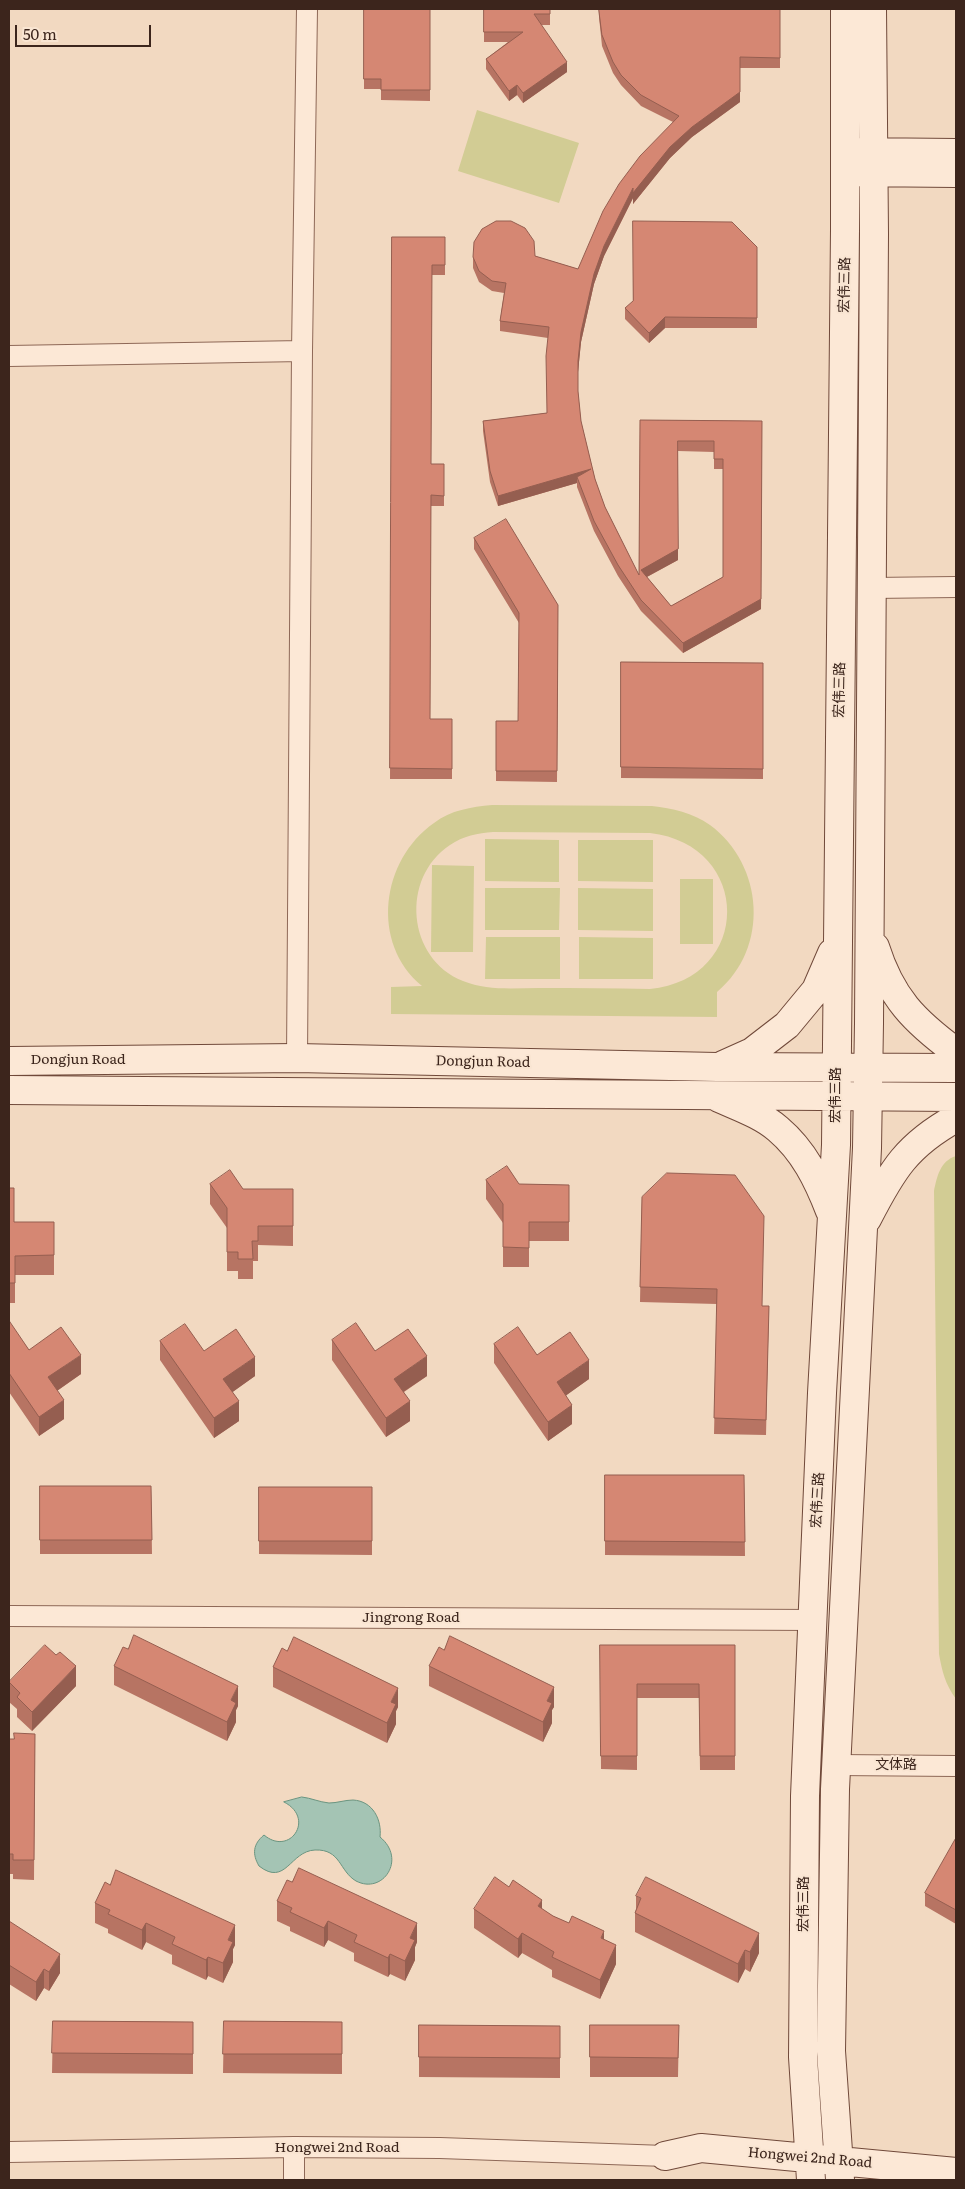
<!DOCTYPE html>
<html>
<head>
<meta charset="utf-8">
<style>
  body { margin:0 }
  #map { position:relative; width:965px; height:2189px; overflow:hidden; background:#f2d9c1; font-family:Literata,serif }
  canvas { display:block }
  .frame { position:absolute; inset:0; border:10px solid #3c251c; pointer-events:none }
  .scale { position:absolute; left:15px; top:25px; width:136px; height:22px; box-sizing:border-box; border:2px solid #3c251c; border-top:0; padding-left:6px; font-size:15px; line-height:18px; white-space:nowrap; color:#3c251c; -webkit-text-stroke:4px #f9e5d2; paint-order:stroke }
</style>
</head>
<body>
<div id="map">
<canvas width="965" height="2189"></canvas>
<div class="frame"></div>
<div class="scale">50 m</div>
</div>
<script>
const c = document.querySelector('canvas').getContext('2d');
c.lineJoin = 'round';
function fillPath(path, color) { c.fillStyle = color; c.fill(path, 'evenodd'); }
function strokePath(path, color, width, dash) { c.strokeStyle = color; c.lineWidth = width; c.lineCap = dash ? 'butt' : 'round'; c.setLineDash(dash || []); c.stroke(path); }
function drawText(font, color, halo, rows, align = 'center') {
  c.font = font + ' Literata,"Noto Sans SC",serif'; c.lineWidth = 4; c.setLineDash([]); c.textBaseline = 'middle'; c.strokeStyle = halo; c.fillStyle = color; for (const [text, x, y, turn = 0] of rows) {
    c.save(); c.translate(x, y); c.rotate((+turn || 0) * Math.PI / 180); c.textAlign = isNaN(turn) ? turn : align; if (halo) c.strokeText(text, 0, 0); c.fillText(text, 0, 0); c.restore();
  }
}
fillPath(new Path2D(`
  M 477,110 L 579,143 L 559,203 L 458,171 Z
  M 492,805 L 652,806 C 672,808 693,813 710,825 C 764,865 770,948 717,992 L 717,1017 L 391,1014 L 391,987 L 422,986 C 370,943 381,860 434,823 C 451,810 471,807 492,805 ZM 493,832 L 650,833 C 753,845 753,979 650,989 C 613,988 576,988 539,988 C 514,988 487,991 463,981 C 407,959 400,878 450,845 C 463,836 478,833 493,832 Z
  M 485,839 L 559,840 L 559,882 L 485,881 Z
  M 578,840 L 653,840 L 653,882 L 578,881 Z
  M 432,865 L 474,866 L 473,952 L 431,952 Z
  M 680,879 L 713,879 L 713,944 L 680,944 Z
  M 485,888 L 560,888 L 559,930 L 485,930 Z
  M 578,888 L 653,889 L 653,931 L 578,930 Z
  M 486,937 L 560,937 L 560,979 L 485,979 Z
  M 579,937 L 653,938 L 653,979 L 579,979 Z
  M 956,1156 L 956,1699 C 945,1684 942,1671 939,1654 L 934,1191 C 937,1177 940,1161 956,1156 Z`), '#d2cc94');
const water = new Path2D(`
  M 302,1797 C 311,1798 319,1802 329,1803 C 337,1803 345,1800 353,1800 C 373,1801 382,1820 380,1837 C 407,1859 383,1895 356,1881 C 339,1871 341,1849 315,1850 C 290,1851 286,1887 259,1866 C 252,1854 253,1844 264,1835 C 290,1857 316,1818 284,1802 Z`);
fillPath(water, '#a4c4b4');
strokePath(water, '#6a9480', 1);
const street = new Path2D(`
  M 9,356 L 302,351
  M 872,588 L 956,587
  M 297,1058 L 302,351 L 307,9
  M 9,1616 L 812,1620
  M 837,1765 L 956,1766
  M 9,2152 L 294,2147 L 440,2148 L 665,2156
  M 294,2180 L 294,2147`);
const secondary = new Path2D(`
  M 855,152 L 956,153
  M 854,172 L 956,173
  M 875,947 C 891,998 914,1021 956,1052
  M 9,1061 L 297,1058 L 717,1067 L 956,1068
  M 723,1065 L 752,1052 L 787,1025 L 816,990 L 832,953
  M 9,1090 L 956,1097
  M 719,1098 C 739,1107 762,1115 778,1129 C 804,1151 818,1180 830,1211
  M 867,1219 C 892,1170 907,1145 956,1118
  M 665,2156 L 701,2148 L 956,2172
  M 811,2180 L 803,2057 L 805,1796 L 822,1393 L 836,1145 L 845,230 L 845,9
  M 840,2180 L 831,2051 L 835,1789 L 867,1148 L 869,1023 L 874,234 L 872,9`);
strokePath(street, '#8e6857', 22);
strokePath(secondary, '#70493a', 30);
strokePath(street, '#fce8d6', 20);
strokePath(secondary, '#fce8d6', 28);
fillPath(new Path2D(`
  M 364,9 L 430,9 L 430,101 L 381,100 L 381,89 L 364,89 Z
  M 484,9 L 550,9 L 550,25 L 541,25 L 567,72 L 523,103 L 517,95 L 509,101 L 486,69 L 486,59 L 508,42 L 484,42 Z
  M 599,9 L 780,9 L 780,68 L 740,68 L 740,102 L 692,137 L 670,158 L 633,204 L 633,198 L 604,256 L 594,284 L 581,342 L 578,372 L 578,392 L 581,421 L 595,479 L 605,507 L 639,575 L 640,420 L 762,421 L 761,609 L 683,653 L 641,611 L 618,576 L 594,531 L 577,487 L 577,483 L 498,506 L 490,482 L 483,431 L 483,421 L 547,413 L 548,338 L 500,331 L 500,321 L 504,293 L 492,291 L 479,282 L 473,268 L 473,257 L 535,256 L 578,269 L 673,122 L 641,106 L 621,85 L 613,73 L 602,46 L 599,17 ZM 678,451 L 714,452 L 714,469 L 723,469 L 723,577 L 671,606 L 647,577 L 678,560 Z
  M 392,237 L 445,237 L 445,275 L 432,275 L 431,464 L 444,464 L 444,506 L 431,506 L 430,719 L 452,719 L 452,779 L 390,779 Z
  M 757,247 L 757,328 L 665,328 L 649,343 L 625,319 L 625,308 Z
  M 474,538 L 558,605 L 557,782 L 496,781 L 496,721 L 518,721 L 519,623 L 474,549 Z
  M 621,662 L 763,663 L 763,779 L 621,778 Z
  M 486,1180 L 519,1184 L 569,1185 L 569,1241 L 529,1241 L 529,1267 L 503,1267 L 503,1223 L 486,1199 Z
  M 210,1184 L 243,1189 L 293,1189 L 293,1246 L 258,1245 L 258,1261 L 253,1261 L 253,1279 L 238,1279 L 238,1271 L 227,1271 L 227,1228 L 210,1204 Z
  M 9,1188 L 14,1222 L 54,1222 L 54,1275 L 15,1275 L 15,1303 L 9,1303 Z
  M 642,1197 L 762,1306 L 769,1306 L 766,1435 L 714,1434 L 717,1304 L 640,1302 Z
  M 9,1323 L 29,1350 L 81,1374 L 57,1391 L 64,1419 L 39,1436 L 9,1392 Z
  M 332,1340 L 375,1351 L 427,1376 L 404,1392 L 410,1421 L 386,1437 L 332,1360 Z
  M 160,1341 L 204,1351 L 255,1376 L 232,1392 L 239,1421 L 214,1438 L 160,1360 Z
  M 494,1344 L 589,1379 L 566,1395 L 572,1424 L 548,1441 L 494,1363 Z
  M 605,1475 L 744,1475 L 745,1556 L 605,1555 Z
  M 40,1486 L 151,1486 L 152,1554 L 40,1554 Z
  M 259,1487 L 372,1487 L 372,1555 L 259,1554 Z
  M 600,1645 L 735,1645 L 735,1770 L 700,1770 L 699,1698 L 637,1698 L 637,1770 L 601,1769 Z
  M 114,1666 L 238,1706 L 236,1710 L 236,1722 L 227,1741 L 114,1685 Z
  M 429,1666 L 554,1707 L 552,1710 L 552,1723 L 543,1742 L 429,1686 Z
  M 273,1667 L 398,1707 L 396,1711 L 396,1724 L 387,1743 L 273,1687 Z
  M 9,1682 L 76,1686 L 32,1731 L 17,1717 L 17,1709 L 9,1702 Z
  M 35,1734 L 34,1880 L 13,1879 L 13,1874 L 9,1874 L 9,1739 L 14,1739 Z
  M 956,1838 L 956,1924 L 925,1906 L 925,1893 Z
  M 636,1896 L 759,1953 L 750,1972 L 745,1969 L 738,1983 L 635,1932 L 635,1913 L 636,1909 Z
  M 277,1901 L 417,1942 L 415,1947 L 415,1960 L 405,1981 L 390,1974 L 388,1977 L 354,1961 L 354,1953 L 328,1940 L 324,1947 L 290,1931 L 290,1927 L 277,1921 Z
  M 95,1903 L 235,1945 L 233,1949 L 233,1962 L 223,1983 L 208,1976 L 206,1980 L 172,1964 L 172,1955 L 146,1942 L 142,1950 L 108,1933 L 108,1929 L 95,1923 Z
  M 474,1909 L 542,1909 L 553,1916 L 604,1939 L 616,1964 L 600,1999 L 552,1977 L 552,1970 L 522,1953 L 518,1958 L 474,1928 Z
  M 9,1921 L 60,1973 L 49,1991 L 44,1988 L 36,2001 L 9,1984 Z
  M 53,2021 L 193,2022 L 193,2074 L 52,2073 Z
  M 224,2021 L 342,2022 L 342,2074 L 223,2073 Z
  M 419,2025 L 560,2026 L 560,2078 L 419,2077 Z
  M 590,2025 L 679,2025 L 678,2077 L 590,2077 Z`), '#b77463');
fillPath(new Path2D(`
  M 567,62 L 567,72 L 523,103 L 523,93 Z
  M 517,85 L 517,95 L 509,101 L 509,91 Z
  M 740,92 L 740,102 L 692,137 L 670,158 L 633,204 L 633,198 L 604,256 L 594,284 L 581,342 L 578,372 L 578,361 L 581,332 L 594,274 L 604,246 L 633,188 L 670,147 L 692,127 Z
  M 665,317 L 665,328 L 649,343 L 649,333 Z
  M 762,431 L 761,609 L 683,653 L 683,643 L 761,599 Z
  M 678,441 L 678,560 L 641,580 L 641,570 Z
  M 591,469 L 577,477 L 577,483 L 498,506 L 498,496 Z
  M 81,1355 L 81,1374 L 48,1397 L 48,1377 Z
  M 427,1356 L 427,1376 L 394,1398 L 394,1379 Z
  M 255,1357 L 255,1376 L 223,1399 L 223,1379 Z
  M 589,1360 L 589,1379 L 557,1402 L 557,1382 Z
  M 64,1400 L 64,1419 L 39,1436 L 39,1417 Z
  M 239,1401 L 239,1421 L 214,1438 L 214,1418 Z
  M 410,1401 L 410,1421 L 386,1437 L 386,1418 Z
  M 572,1405 L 572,1424 L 548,1441 L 548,1422 Z
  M 76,1666 L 76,1686 L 32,1731 L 32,1712 Z
  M 238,1686 L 238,1706 L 236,1710 L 236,1722 L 227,1741 L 227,1722 L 231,1700 Z
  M 554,1687 L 554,1707 L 552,1710 L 552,1723 L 543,1742 L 543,1722 L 547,1701 Z
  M 398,1688 L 398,1707 L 396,1711 L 396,1724 L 387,1743 L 387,1723 L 391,1702 Z
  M 542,1900 L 542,1919 L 538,1906 Z
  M 328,1921 L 328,1940 L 324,1947 L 324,1928 Z
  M 146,1923 L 146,1942 L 142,1950 L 142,1930 Z
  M 417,1923 L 417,1942 L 415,1947 L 415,1960 L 405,1981 L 405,1961 L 410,1938 Z
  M 235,1925 L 235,1945 L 233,1949 L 233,1962 L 223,1983 L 223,1963 L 228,1940 Z
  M 604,1931 L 604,1950 L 601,1938 Z
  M 522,1933 L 522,1953 L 518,1958 L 518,1939 Z
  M 759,1933 L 759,1953 L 750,1972 L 750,1952 Z
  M 616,1945 L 616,1964 L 600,1999 L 600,1980 Z
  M 745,1950 L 745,1969 L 738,1983 L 738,1964 Z
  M 60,1954 L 60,1973 L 49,1991 L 49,1972 Z
  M 390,1954 L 390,1974 L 388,1977 L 388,1958 Z
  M 208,1957 L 208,1976 L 206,1980 L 206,1960 Z
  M 44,1969 L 44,1988 L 36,2001 L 36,1982 Z`), '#955e50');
const building = new Path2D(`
  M 364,9 L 430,9 L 430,90 L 381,90 L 381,79 L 364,79 Z
  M 484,9 L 550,9 L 550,14 L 534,14 L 567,62 L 523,93 L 517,85 L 509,91 L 486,59 L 523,32 L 484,32 Z
  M 599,9 L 780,9 L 780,58 L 740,57 L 740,92 L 692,127 L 670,147 L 633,193 L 633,188 L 604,246 L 594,274 L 581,332 L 578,361 L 578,391 L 581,421 L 595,479 L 605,507 L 639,575 L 640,420 L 762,421 L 761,599 L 683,643 L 641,600 L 618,565 L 594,521 L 577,477 L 591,469 L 498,496 L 490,471 L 483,421 L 547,413 L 546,356 L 549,327 L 500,321 L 506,283 L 492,281 L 479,271 L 473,257 L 474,242 L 482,229 L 496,221 L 511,221 L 525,228 L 534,241 L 535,256 L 578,269 L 603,211 L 619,184 L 640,156 L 679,116 L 641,95 L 621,75 L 613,62 L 602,35 ZM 678,441 L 714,441 L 714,459 L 723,459 L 723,577 L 671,606 L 641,570 L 678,549 Z
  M 633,221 L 732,222 L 757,247 L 757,318 L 665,317 L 649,333 L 625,308 L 633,301 Z
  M 392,237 L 445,237 L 445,265 L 432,265 L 431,464 L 444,464 L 444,496 L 431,495 L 430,719 L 452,719 L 452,769 L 390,768 Z
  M 506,519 L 558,605 L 557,771 L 496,771 L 496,721 L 518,721 L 519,613 L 474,538 Z
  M 621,662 L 763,663 L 763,769 L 621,767 Z
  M 507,1166 L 519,1184 L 569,1185 L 569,1222 L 529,1222 L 529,1248 L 503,1247 L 503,1204 L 486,1180 Z
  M 230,1170 L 243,1189 L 293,1189 L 293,1226 L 258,1226 L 258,1241 L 252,1241 L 253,1259 L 238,1259 L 238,1252 L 227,1252 L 227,1208 L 210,1184 Z
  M 667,1173 L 735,1175 L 764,1216 L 762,1306 L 769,1306 L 766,1420 L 714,1418 L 717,1289 L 640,1287 L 642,1197 Z
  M 9,1188 L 14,1188 L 14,1222 L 54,1222 L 54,1255 L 15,1256 L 15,1283 L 9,1283 Z
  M 10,1322 L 29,1350 L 61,1327 L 81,1355 L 48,1377 L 64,1400 L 39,1417 L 9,1373 L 9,1323 Z
  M 356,1323 L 375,1351 L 408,1329 L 427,1356 L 394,1379 L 410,1401 L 386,1418 L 332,1340 Z
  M 185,1324 L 204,1351 L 236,1329 L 255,1357 L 223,1379 L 239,1401 L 214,1418 L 160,1341 Z
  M 518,1327 L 537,1355 L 570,1332 L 589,1360 L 557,1382 L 572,1405 L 548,1422 L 494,1344 Z
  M 605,1475 L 744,1475 L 745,1542 L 605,1541 Z
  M 40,1486 L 151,1486 L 152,1540 L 40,1540 Z
  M 259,1487 L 372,1487 L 372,1541 L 259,1541 Z
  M 134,1635 L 238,1686 L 231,1700 L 236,1703 L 227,1722 L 114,1666 L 123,1647 L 128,1649 Z
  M 450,1636 L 554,1687 L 547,1701 L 552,1703 L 543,1722 L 429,1666 L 439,1647 L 444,1650 Z
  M 294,1637 L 398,1688 L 391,1702 L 396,1704 L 387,1723 L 273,1667 L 282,1648 L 287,1651 Z
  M 45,1645 L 56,1655 L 60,1652 L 76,1666 L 32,1712 L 17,1697 L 20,1693 L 9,1682 Z
  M 600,1645 L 735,1645 L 735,1756 L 700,1756 L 699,1684 L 637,1684 L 637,1756 L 601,1756 Z
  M 14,1733 L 35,1734 L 34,1860 L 13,1860 L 13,1854 L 9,1854 L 9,1739 L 14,1739 Z
  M 956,1838 L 956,1910 L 925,1893 Z
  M 299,1868 L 417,1923 L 410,1938 L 415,1940 L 405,1961 L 390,1954 L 388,1958 L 354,1942 L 357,1935 L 328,1921 L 324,1928 L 290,1912 L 292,1908 L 277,1901 L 287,1880 L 292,1882 Z
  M 116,1870 L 235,1925 L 228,1940 L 233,1942 L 223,1963 L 208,1957 L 206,1960 L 172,1944 L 175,1937 L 146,1923 L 142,1930 L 108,1914 L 110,1910 L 95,1903 L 105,1882 L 110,1885 Z
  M 495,1877 L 509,1887 L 513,1880 L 542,1900 L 538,1906 L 553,1916 L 569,1923 L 572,1916 L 604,1931 L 601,1938 L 616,1945 L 600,1980 L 552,1957 L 554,1952 L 522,1933 L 518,1939 L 474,1909 Z
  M 646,1877 L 759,1933 L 750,1952 L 745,1950 L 738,1964 L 635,1913 L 641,1898 L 636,1896 Z
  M 9,1921 L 60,1954 L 49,1972 L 44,1969 L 36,1982 L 9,1965 Z
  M 53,2021 L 193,2022 L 193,2054 L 52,2053 Z
  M 224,2021 L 342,2022 L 342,2054 L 223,2054 Z
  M 419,2025 L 560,2026 L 560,2058 L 419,2057 Z
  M 590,2025 L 679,2025 L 678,2058 L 590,2057 Z`);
fillPath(building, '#d58773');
strokePath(building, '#955e50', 1);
drawText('14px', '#3c251c', '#f9e5d2', [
  ["宏伟三路",845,285,-89],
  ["宏伟三路",840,690,-89],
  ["Dongjun Road",78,1060],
  ["Dongjun Road",483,1062,1],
  ["宏伟三路",836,1095,-90],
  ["宏伟三路",818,1500,-87],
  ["Jingrong Road",411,1618],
  ["文体路",896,1765],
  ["宏伟三路",804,1904,-90],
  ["Hongwei 2nd Road",337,2148],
  ["Hongwei 2nd Road",810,2158,5]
]);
</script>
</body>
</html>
